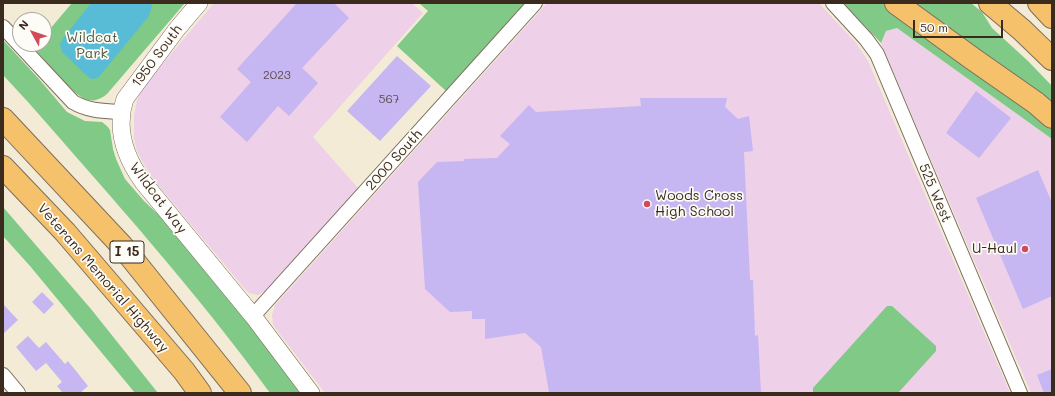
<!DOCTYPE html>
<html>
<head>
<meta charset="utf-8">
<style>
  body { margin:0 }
  #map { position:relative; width:1055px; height:396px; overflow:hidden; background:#f3ebd6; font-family:Mali,sans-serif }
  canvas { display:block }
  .frame { position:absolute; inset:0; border:4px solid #3b2a1e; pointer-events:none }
  .north { position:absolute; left:12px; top:12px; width:40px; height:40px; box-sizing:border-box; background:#fdfcf7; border:1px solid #afa8a0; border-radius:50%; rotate:310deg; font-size:11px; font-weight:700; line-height:16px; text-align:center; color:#3b2a1e }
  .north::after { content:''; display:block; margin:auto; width:14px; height:18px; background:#d1495b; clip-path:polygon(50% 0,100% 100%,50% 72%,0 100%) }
  .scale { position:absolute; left:913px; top:20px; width:90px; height:18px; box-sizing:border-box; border:2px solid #3b2a1e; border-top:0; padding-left:5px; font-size:12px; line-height:14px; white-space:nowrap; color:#3b2a1e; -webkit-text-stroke:3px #fdfcf7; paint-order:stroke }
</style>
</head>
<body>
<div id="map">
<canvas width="1055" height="396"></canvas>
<div class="frame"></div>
<div class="north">N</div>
<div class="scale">50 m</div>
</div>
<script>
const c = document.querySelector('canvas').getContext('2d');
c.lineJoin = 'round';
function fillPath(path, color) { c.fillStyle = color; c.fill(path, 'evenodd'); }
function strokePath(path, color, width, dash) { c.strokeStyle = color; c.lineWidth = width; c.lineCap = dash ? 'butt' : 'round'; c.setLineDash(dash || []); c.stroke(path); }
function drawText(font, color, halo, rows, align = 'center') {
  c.font = font + ' Mali,sans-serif'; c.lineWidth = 3.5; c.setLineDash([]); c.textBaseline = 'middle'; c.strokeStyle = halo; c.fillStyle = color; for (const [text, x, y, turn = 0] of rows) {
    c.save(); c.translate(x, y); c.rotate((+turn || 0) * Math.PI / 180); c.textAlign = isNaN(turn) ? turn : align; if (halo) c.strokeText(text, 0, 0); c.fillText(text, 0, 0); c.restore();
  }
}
fillPath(new Path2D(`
  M 214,3 L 412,3 L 423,13 L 313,137 L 358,188 L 265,291 L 258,295 L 249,293 L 244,288 L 154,180 L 144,164 L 137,151 L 134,139 L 134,116 L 137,100 L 144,86 Z
  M 547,3 L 819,3 L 856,43 L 868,61 L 1010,393 L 325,393 L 273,325 L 272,315 L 275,305 Z
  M 897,28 L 1052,139 L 1052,393 L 1031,393 L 881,43 L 886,31 Z`), '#eed0e8');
fillPath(new Path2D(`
  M 72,3 L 185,3 L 107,94 C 102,98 95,102 87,100 C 75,97 44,59 34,48 L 38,44 L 44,44 L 44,36 Z
  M 419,3 L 525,3 L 446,91 L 397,46 L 428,11 Z
  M 843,3 L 884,3 L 1052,127 L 1052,139 L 897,28 L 886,31 L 881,43 Z
  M 909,3 L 971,3 L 982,12 L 992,28 L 1028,61 L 1052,86 L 1052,105 Z
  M 3,40 L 39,79 L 67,112 L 85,121 L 102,122 L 108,127 L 110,130 L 113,149 L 116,159 L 125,179 L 144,201 L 161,217 L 249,325 L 302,393 L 270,393 C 196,291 111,197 28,102 L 3,75 Z
  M 3,207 L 91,309 L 158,393 L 135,393 L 30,266 L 3,236 Z
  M 887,306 L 892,306 L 936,346 L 936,351 L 898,393 L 813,393 L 813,388 Z`), '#80c986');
fillPath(new Path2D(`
  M 91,3 L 151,3 L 152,6 L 149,16 L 98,78 L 91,79 L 85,74 L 62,52 L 60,44 L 64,37 Z`), '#58bcd6');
fillPath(new Path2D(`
  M 297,3 L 334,3 L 349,18 L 302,68 L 318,83 L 289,116 L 278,106 L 247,142 L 220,117 L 251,82 L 237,69 Z
  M 397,56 L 431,86 L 380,141 L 347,111 Z
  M 976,91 L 1011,118 L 979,158 L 946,133 Z
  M 640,98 L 727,98 L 725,107 L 738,119 L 749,116 L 753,151 L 744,152 L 750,280 L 753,280 L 755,336 L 758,335 L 761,393 L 549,392 L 541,347 L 525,333 L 485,339 L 485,319 L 472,319 L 472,311 L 450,312 L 425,289 L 418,182 L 437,162 L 464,161 L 464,159 L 497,158 L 510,144 L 500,136 L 529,105 L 536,112 L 641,106 Z
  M 1038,170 L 1052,203 L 1052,296 L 1023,309 L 976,198 Z
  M 42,292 L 54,304 L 44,314 L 32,302 Z
  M 3,304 L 18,320 L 3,334 Z
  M 28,336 L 39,348 L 46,342 L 65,364 L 68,361 L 88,386 L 80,393 L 63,393 L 57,386 L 62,382 L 46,363 L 36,371 L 16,347 Z
  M 1052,369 L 1052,393 L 1044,393 L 1037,375 Z`), '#c6b6f1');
const minor = new Path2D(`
  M 833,3 L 866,39 L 877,54 L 1020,393
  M 3,27 L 73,102 C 88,111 104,111 120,112
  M 253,316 L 535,3
  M 3,375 L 18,393`);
const tertiary = new Path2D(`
  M 199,3 L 177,29 L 125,99 C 115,129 125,157 143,182 L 253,316 L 311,393`);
const primary = new Path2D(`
  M 896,3 L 973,59 L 1036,103 L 1052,117
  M 990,3 L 1022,30 L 1052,59
  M 1039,3 L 1052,17`);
const motorway = new Path2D(`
  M 3,119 L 122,246 L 240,393
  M 3,167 L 65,232 L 184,371 L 200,393`);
strokePath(minor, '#7b6e5e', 16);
strokePath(tertiary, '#7b6e5e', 18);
strokePath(primary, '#7b6e5e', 24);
strokePath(motorway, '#7b6e5e', 24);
strokePath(minor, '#fff', 14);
strokePath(tertiary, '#fff', 17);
strokePath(primary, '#f5c16b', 22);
strokePath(motorway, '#f5c16b', 22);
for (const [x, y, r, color] of [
  [647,204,4,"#d1495b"],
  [1025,249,4,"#d1495b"]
]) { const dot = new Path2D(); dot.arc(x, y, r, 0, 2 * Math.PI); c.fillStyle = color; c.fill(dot); strokePath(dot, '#fdfcf7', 1.5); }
drawText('12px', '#5e4d53', null, [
  ["2023",277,75],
  ["567",389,99]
]);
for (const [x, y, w] of [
  [127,252,34]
]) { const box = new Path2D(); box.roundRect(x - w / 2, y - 11, w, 22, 3); c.fillStyle = '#fdfcf7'; c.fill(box); strokePath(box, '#3b2a1e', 1); }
drawText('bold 13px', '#3b2a1e', null, [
  ["I 15",127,252]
]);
drawText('14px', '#505a3d', '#fdfcf7', [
  ["Wildcat",92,38],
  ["Park",92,54]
]);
drawText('14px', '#3b2a1e', '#fdfcf7', [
  ["1950 South",157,56,-53],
  ["2000 South",394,160,-48],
  ["525 West",935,193,67],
  ["Wildcat Way",158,198,53],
  ["Veterans Memorial Highway",103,278,49]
]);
drawText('14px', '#3b2a1e', '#fdfcf7', [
  ["Woods Cross",655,196],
  ["High School",655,212],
  ["U-Haul",1017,249,"right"]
], 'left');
</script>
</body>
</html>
